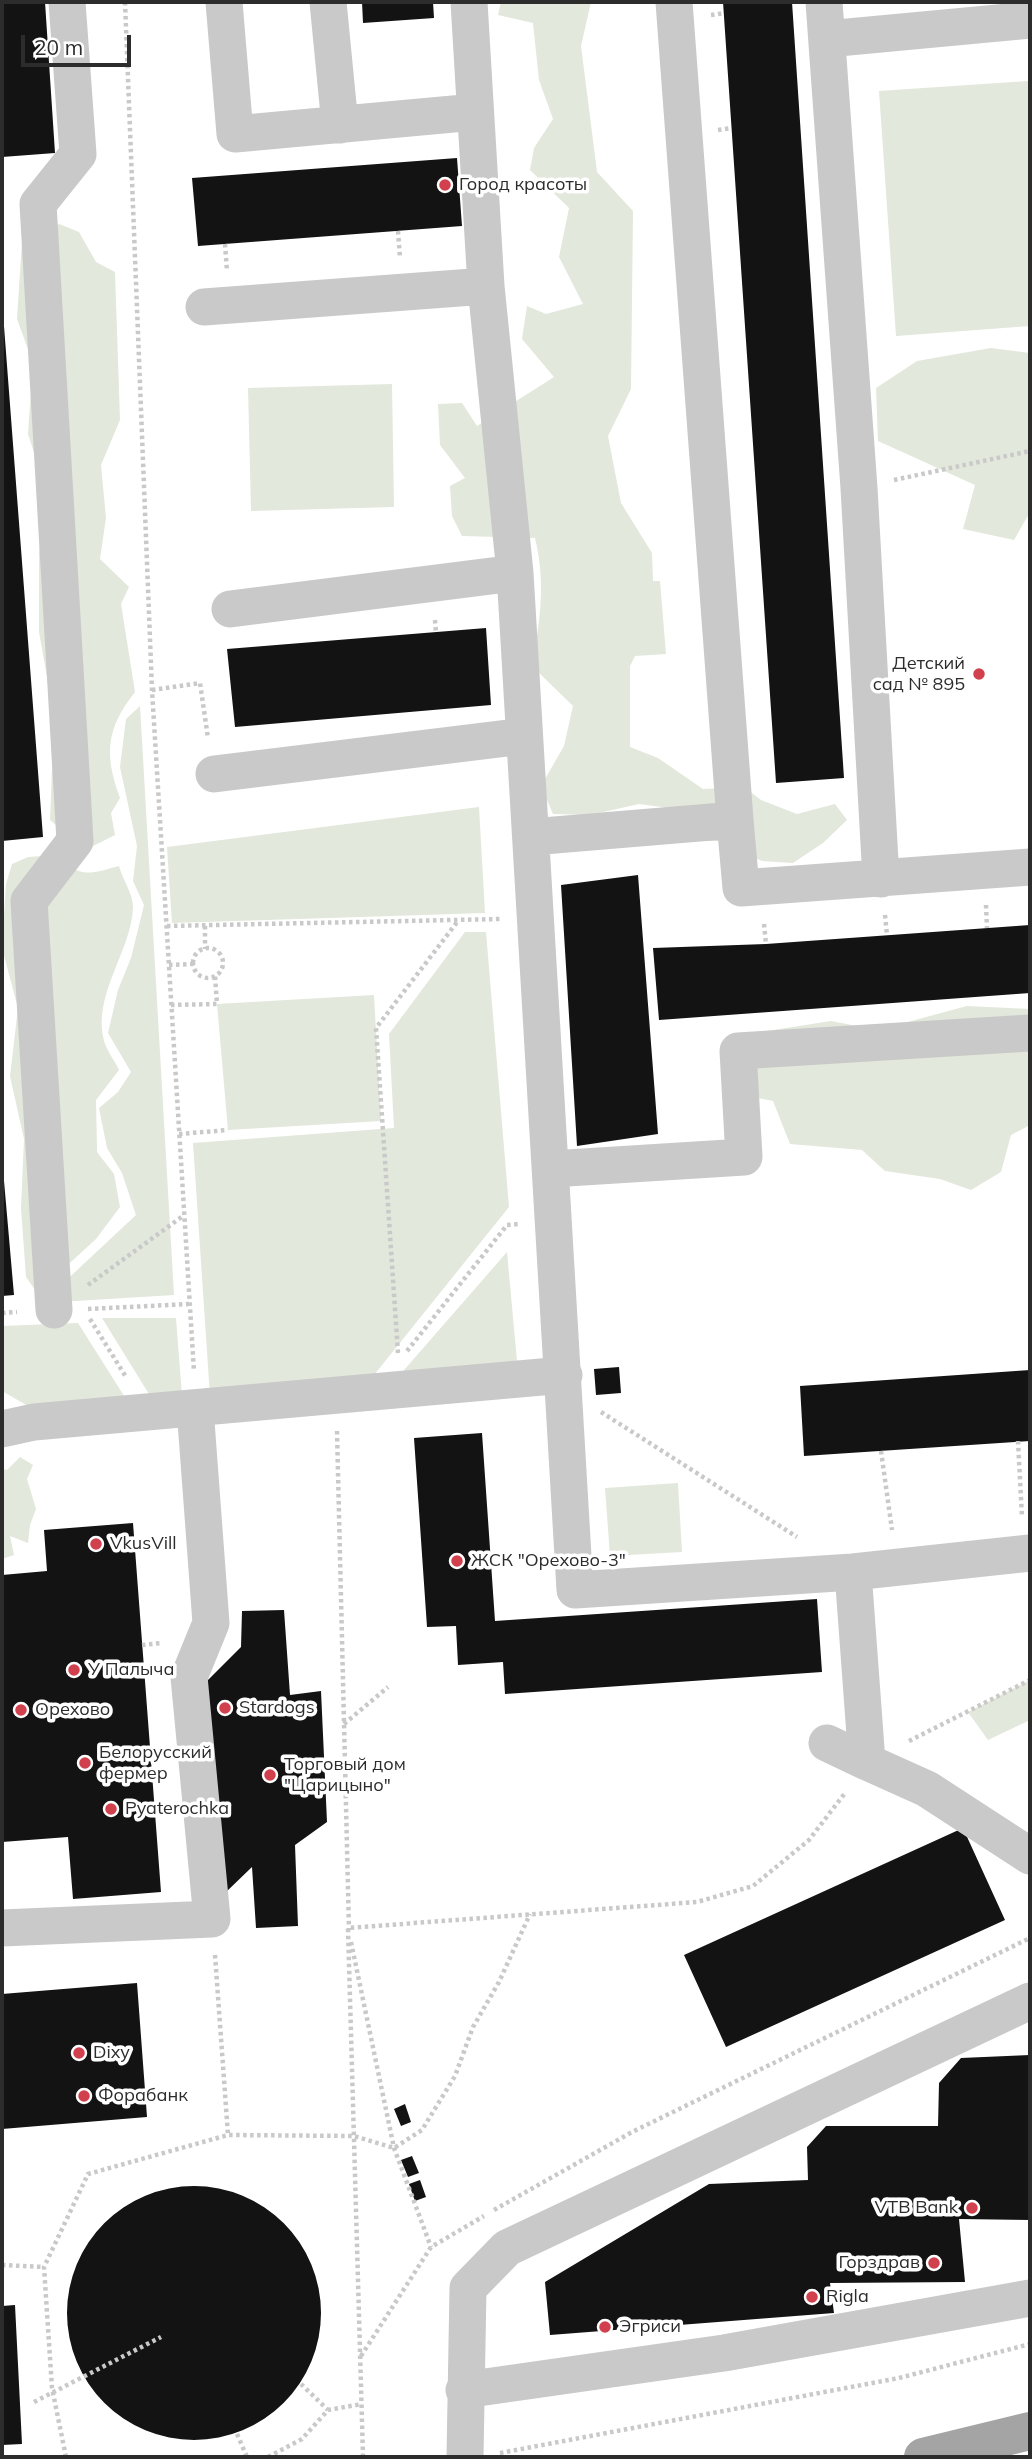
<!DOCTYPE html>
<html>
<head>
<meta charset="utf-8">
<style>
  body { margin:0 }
  #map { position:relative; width:1032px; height:2459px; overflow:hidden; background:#fff; font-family:Mulish,sans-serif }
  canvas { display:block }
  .frame { position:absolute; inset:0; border:4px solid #2c2c2c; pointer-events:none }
  .scale { position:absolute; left:21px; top:35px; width:110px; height:32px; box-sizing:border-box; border:4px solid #2c2c2c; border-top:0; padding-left:9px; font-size:21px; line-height:24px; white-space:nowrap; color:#2c2c2c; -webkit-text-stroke:5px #fff; paint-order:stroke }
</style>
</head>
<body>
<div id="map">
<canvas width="1032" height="2459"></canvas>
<div class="frame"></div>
<div class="scale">20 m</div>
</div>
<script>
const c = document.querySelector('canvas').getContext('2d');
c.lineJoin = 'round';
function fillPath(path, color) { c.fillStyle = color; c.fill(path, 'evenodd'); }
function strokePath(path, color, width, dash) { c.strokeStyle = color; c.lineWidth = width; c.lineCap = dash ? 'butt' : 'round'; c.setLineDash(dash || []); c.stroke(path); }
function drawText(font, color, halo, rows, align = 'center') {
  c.font = font + ' Mulish,sans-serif'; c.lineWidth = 7; c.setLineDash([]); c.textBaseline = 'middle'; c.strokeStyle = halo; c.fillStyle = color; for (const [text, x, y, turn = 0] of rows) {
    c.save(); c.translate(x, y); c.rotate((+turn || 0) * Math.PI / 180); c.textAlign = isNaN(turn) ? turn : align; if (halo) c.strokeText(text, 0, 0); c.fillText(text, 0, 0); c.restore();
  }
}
fillPath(new Path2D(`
  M 501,2 L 591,2 L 581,46 L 597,172 L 633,211 L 631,389 L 608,436 L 621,503 L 652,553 L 653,581 L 660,581 L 666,654 L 635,656 L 630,666 L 630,747 L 658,758 L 703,789 L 744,787 L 761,800 L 797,814 L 835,804 L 847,820 L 823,843 L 793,863 L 762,861 L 719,841 L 688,841 L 669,808 L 639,804 L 590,815 L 553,814 L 541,786 L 564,746 L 573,706 L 532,666 C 540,622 546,583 535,538 L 462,536 L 452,516 L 450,486 L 465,478 L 440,445 L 438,404 L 462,403 L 477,426 L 554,377 L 522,339 L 527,306 L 546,314 L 583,304 L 559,257 L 569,208 L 530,170 L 534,148 L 553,119 L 539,80 L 533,23 L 498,15 Z
  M 1028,81 L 1030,326 L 896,336 L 879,91 Z
  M 59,224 L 79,232 L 96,262 L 115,272 L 120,420 L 101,465 L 106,518 L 100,559 L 129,587 L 121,604 L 135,692 C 106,729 104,754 120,798 L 111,813 L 115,835 L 85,850 L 50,820 L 54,716 L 39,632 L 39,554 L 45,486 L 28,434 L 33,363 L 17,319 L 22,241 Z
  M 991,348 L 1030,353 L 1030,512 L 1014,540 L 963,529 L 975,485 L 878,441 L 876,388 L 917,361 Z
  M 392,384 L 394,507 L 251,511 L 248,388 Z
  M 140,706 L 174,1295 L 59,1302 L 59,1287 L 136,1215 L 122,1173 L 107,1148 L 99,1108 L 118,1092 L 131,1072 L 108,1033 L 118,990 L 131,958 L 144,905 L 133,881 L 137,846 L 120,767 L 126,719 Z
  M 479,807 L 485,913 L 172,923 L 167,847 Z
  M 57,855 C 81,879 89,874 119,866 C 122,878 134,896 133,908 C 131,952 92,995 104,1041 C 107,1051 115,1061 119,1070 L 96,1100 L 97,1152 L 114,1174 L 120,1207 L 96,1239 L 37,1293 L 26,1277 L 21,1208 L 24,1139 L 10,1076 L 18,1008 L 2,948 L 6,884 L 12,864 L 28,857 Z
  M 465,932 L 486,932 L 509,1207 L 366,1385 L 210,1396 L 193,1143 L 394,1128 L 389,1034 Z
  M 374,995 L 381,1121 L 228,1130 L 217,1004 Z
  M 967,1006 L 1030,1009 L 1030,1125 L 1011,1135 L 1001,1172 L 971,1190 L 940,1179 L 885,1171 L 862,1150 L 790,1144 L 773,1101 L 729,1092 L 767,1031 L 831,1021 L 878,1030 Z
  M 507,1252 L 518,1372 L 391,1385 Z
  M 102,1318 L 176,1318 L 182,1396 L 152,1399 Z
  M 78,1323 L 126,1399 L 28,1406 L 2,1391 L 2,1326 Z
  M 20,1457 L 33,1465 L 27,1479 L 36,1509 L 30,1525 L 28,1543 L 10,1536 L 14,1555 L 2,1559 L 2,1469 L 7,1470 Z
  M 678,1483 L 682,1552 L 610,1556 L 605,1488 Z
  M 1030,1680 L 1030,1720 L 988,1740 L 968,1712 Z`), '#e2e8db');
fillPath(new Path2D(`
  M 2,2 L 45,2 L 55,153 L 2,157 Z
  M 362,2 L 433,2 L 434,18 L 363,23 Z
  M 723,2 L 792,2 L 844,778 L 776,783 Z
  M 457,158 L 462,226 L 198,246 L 192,178 Z
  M 2,300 L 43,837 L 2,841 Z
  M 486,628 L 491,705 L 235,727 L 227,649 Z
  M 638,875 L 658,1134 L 577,1146 L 561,885 Z
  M 1030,925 L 1030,993 L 659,1020 L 653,948 L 766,944 Z
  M 2,1158 L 14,1295 L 2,1296 Z
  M 619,1367 L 621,1393 L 596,1395 L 594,1369 Z
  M 1030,1370 L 1030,1441 L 804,1456 L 800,1386 Z
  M 482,1433 L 495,1621 L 817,1599 L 822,1672 L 505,1694 L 503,1662 L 458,1665 L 456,1626 L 427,1627 L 414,1438 Z
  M 133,1523 L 161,1892 L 73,1899 L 68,1837 L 2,1842 L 2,1575 L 47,1571 L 44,1530 Z
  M 284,1610 L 290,1695 L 321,1691 L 327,1822 L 295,1845 L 298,1926 L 256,1928 L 252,1867 L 225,1893 L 206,1682 L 241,1647 L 242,1611 Z
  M 963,1828 L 1005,1920 L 726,2047 L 684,1955 Z
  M 137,1983 L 147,2117 L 2,2129 L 2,1994 Z
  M 1030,2055 L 1030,2220 L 959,2219 L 965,2282 L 830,2283 L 834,2313 L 550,2335 L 545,2282 L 709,2184 L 808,2180 L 807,2147 L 826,2126 L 938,2126 L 939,2083 L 961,2058 Z
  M 405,2104 L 411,2122 L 401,2126 L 394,2109 Z
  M 412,2156 L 419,2173 L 408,2177 L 401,2160 Z
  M 420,2180 L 426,2197 L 415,2201 L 409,2184 Z
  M67 2313a127 127 0 1 1 254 0a127 127 0 1 1-254 0Z
  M 15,2305 L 22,2444 L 2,2445 L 2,2306 Z`), '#131313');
strokePath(new Path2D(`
  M 125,2 L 152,690 L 194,1372
  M 711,15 L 724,13
  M 718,130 L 731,128
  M 398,231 L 400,258
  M 225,244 L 227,271
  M 894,480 L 1030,451
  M 435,620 L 436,633
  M 152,690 L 200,683 L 208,738
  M 986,905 L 987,928
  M 885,915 L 887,935
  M 764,924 L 766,944
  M 167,926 L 500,919
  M 205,926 L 205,949
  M193 963a15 15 0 1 1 30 0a15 15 0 1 1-30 0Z
  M 169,965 L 193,964
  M 171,1005 L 217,1004 L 215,976
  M 179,1134 L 228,1130
  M 88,1285 L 183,1216
  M 88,1309 L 189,1304
  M 2,1313 L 17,1312
  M 90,1319 L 126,1377
  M 407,1351 L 507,1225 L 519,1224
  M 398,1353 L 376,1028 L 458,921
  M 601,1412 L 797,1537
  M 337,1431 L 349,1930
  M 1018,1441 L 1022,1517
  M 881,1451 L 892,1530
  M 142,1645 L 162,1643
  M 344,1724 L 388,1687
  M 909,1741 L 1030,1680
  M 351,1942 L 394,2148 L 431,2247
  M 215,1955 L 228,2135
  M 494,2210 L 632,2132 L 1030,1938
  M 2,2265 L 44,2267
  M 361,2356 L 431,2247 L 484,2216
  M 301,2384 L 328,2410
  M 34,2402 L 161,2337
  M 237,2434 L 247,2457
  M 500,2453 L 899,2378 L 1030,2344
  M 66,2457 L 52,2388 L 44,2267 L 88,2174 L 228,2135 L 354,2136 L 394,2148 L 422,2130 L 455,2076 L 473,2027 L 499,1982 L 530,1914
  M 268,2457 L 302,2439 L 328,2410 L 362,2404
  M 363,2457 L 348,1928 L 697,1902 L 753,1886 L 809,1840 L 845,1793`), '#c9c9c9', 4.5, [3.5, 3.5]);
strokePath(new Path2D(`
  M 224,2 L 235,134 L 475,112
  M 328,2 L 340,125
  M 469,2 L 486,286 L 515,573 L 575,1590 L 853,1572 L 1030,1553
  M 674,2 L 735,820
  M 824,2 L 859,488 L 881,879
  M 827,39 L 1030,20
  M 204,307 L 486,286
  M 230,609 L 515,573
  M 214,774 L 524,736
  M 531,837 L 735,820 L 741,888 L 1030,867
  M 551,1169 L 744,1157 L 738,1051 L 1030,1033
  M 54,1310 L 29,901 L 75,841 L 38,204 L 78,154 L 67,2
  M 2,1429 L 34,1422 L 564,1375
  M 853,1572 L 867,1762 L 927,1789 L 1030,1856
  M 827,1743 L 867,1762
  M 2,1928 L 212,1919 L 189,1677 L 211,1623 L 195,1408
  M 464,2390 L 724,2353 L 1030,2298
  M 465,2457 L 468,2288 L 507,2248 L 1030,2001`), '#c9c9c9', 37);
strokePath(new Path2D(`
  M 923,2457 L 1030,2431`), '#a4a4a4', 38);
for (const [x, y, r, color] of [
  [445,185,7,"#d0414d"],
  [979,674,7,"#d0414d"],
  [96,1544,7,"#d0414d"],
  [457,1561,7,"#d0414d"],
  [74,1670,7,"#d0414d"],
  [225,1708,7,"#d0414d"],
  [21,1710,7,"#d0414d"],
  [85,1763,7,"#d0414d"],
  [270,1775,7,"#d0414d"],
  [111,1809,7,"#d0414d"],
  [79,2053,7,"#d0414d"],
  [84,2096,7,"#d0414d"],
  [972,2208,7,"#d0414d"],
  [934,2263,7,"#d0414d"],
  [812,2297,7,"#d0414d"],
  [605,2327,7,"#d0414d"]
]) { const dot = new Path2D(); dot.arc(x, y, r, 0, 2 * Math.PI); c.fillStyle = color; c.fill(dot); strokePath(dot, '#fff', 2.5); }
drawText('18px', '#2c2c2c', '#fff', [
  ["Город красоты",459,185],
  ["Детский",965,664,"right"],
  ["сад № 895",965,685,"right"],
  ["VkusVill",110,1544],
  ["ЖСК \"Орехово-3\"",471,1561],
  ["У Палыча",88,1670],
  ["Stardogs",239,1708],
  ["Орехово",35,1710],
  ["Белорусский",99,1753],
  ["фермер",99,1774],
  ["Торговый дом",284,1765],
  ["\"Царицыно\"",284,1786],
  ["Pyaterochka",125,1809],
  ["Dixy",93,2053],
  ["Форабанк",98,2096],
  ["VTB Bank",958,2208,"right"],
  ["Горздрав",920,2263,"right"],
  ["Rigla",826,2297],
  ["Эгриси",619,2327]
], 'left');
</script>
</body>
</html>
